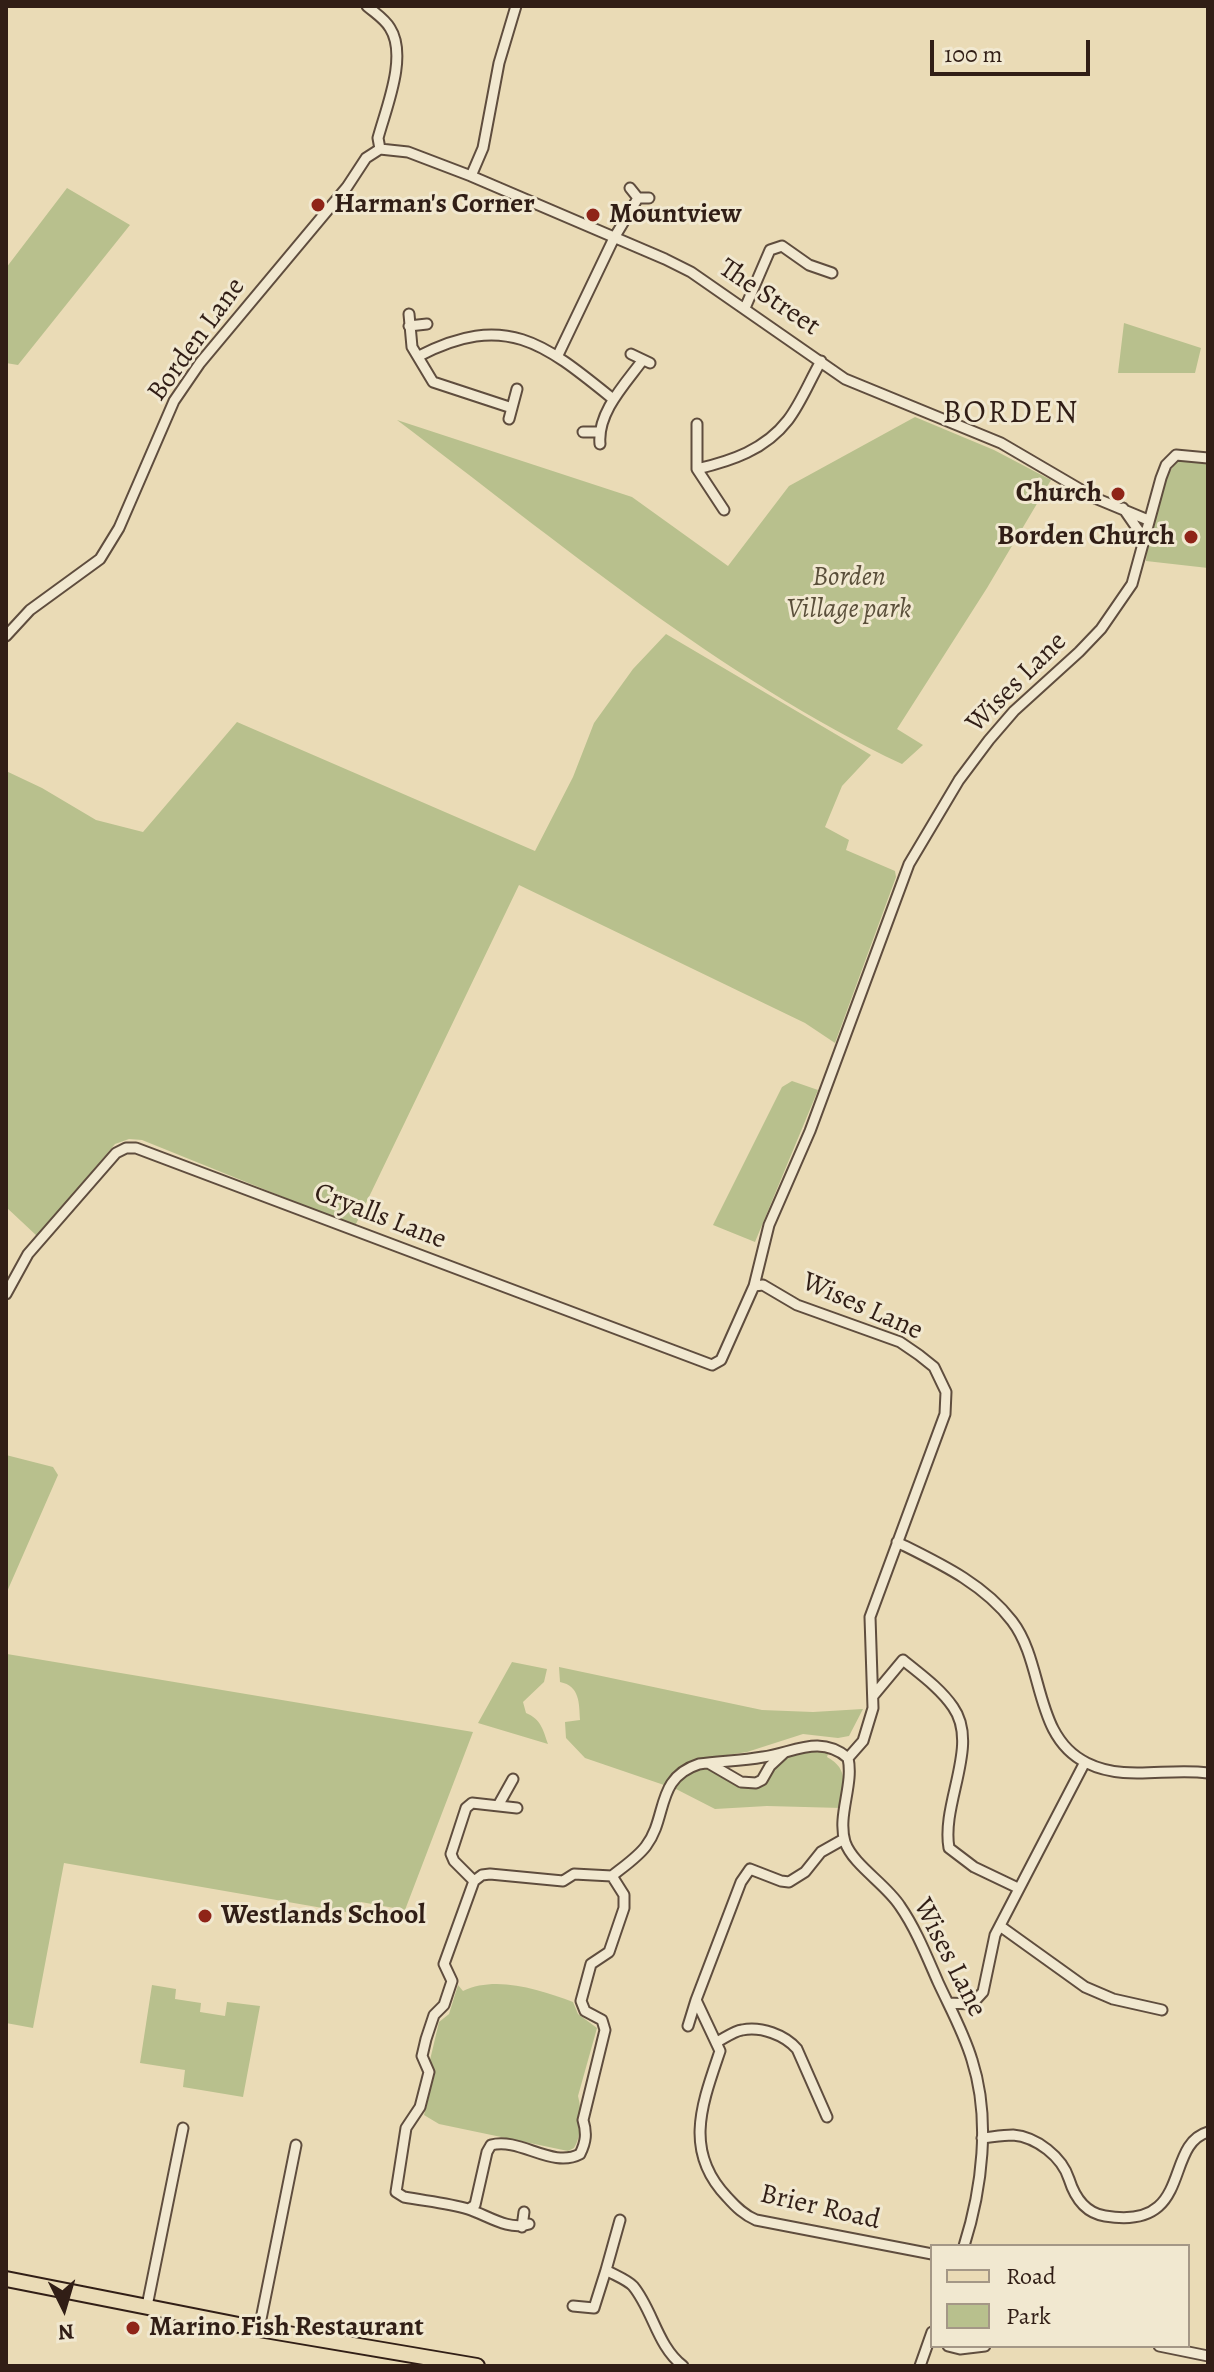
<!DOCTYPE html>
<html>
<head>
<meta charset="utf-8">
<style>
  body { margin:0 }
  #map { position:relative; width:1214px; height:2372px; overflow:hidden; background:#eadbb6; font-family:Alegreya,serif }
  canvas { display:block }
  .frame { position:absolute; inset:0; border:8px solid #311e16; pointer-events:none }
  .legend { position:absolute; left:930px; top:2244px; width:260px; height:104px; box-sizing:border-box; background:#f1e8d0; border:2px solid #a49786; margin:0; padding:10px 14px; list-style:none; font-size:24px; color:#311e16 }
  .legend li { display:flex; align-items:center; gap:16px; height:40px }
  .legend b { width:40px; border:2px solid #a49786 }
  .north { position:absolute; left:24px; top:2268px; width:80px; height:80px; -webkit-text-stroke:6px #f1e8d0; paint-order:stroke; rotate:175deg; font-size:22px; font-weight:700; line-height:32px; text-align:center; color:#311e16 }
  .north::after { content:''; display:block; margin:auto; width:28px; height:36px; background:#311e16; clip-path:polygon(50% 0,100% 100%,50% 72%,0 100%) }
  .scale { position:absolute; left:930px; top:40px; width:160px; height:36px; box-sizing:border-box; border:4px solid #311e16; border-top:0; padding-left:10px; font-size:24px; line-height:28px; white-space:nowrap; color:#311e16; -webkit-text-stroke:6px #f1e8d0; paint-order:stroke }
</style>
</head>
<body>
<div id="map">
<canvas width="1214" height="2372"></canvas>
<div class="frame"></div>
<ul class="legend">
<li><b style="height:10px;background:#eadbb6"></b>Road</li>
<li><b style="height:22px;background:#b8c08d"></b>Park</li>
</ul>
<div class="north">N</div>
<div class="scale">100 m</div>
</div>
<script>
const c = document.querySelector('canvas').getContext('2d');
c.lineJoin = 'round';
function fillPath(path, color) { c.fillStyle = color; c.fill(path, 'evenodd'); }
function strokePath(path, color, width, dash) { c.strokeStyle = color; c.lineWidth = width; c.lineCap = dash ? 'butt' : 'round'; c.setLineDash(dash || []); c.stroke(path); }
function drawText(font, color, halo, rows, align = 'center') {
  c.font = font + ' Alegreya,serif'; c.lineWidth = 6; c.setLineDash([]); c.textBaseline = 'middle'; c.strokeStyle = halo; c.fillStyle = color; for (const [text, x, y, turn = 0] of rows) {
    c.save(); c.translate(x, y); c.rotate((+turn || 0) * Math.PI / 180); c.textAlign = isNaN(turn) ? turn : align; if (halo) c.strokeText(text, 0, 0); c.fillText(text, 0, 0); c.restore();
  }
}
fillPath(new Path2D(`
  M 67,188 L 130,225 L 18,365 L 6,363 L 6,268 Z
  M 1124,323 L 1201,348 L 1195,373 L 1118,373 Z
  M 915,417 L 994,450 L 1051,480 L 987,588 L 897,729 L 923,745 L 902,764 C 722,679 556,540 397,420 L 632,497 L 728,566 L 789,486 Z
  M 1193,460 L 1208,462 L 1208,568 L 1146,561 C 1149,529 1155,487 1177,462 Z
  M 666,634 L 871,755 L 842,786 L 825,827 L 849,840 L 846,850 L 895,871 L 896,877 L 835,1043 L 805,1023 L 519,885 L 355,1226 L 142,1140 L 129,1139 L 115,1144 L 37,1236 L 6,1207 L 6,771 L 42,788 L 96,820 L 143,832 L 237,722 L 535,851 L 573,777 L 594,723 L 633,669 Z
  M 792,1081 L 818,1090 L 755,1242 L 713,1225 L 782,1087 Z
  M 6,1455 L 53,1467 L 58,1475 L 6,1594 Z
  M 6,1648 L 7,1654 L 473,1732 L 405,1910 L 361,1902 L 357,1914 L 64,1863 L 33,2028 L 6,2023 Z
  M 512,1662 L 547,1669 L 544,1682 L 523,1702 L 526,1713 C 541,1719 543,1730 548,1744 L 478,1723 Z
  M 559,1667 L 762,1710 L 813,1712 L 863,1709 L 849,1736 L 838,1738 L 803,1734 L 747,1752 L 701,1759 L 676,1770 L 664,1785 L 585,1758 L 566,1738 L 565,1722 L 580,1720 C 579,1703 580,1686 560,1682 Z
  M 815,1748 L 828,1754 L 827,1757 C 851,1770 841,1786 842,1808 L 767,1806 L 715,1809 L 674,1788 L 681,1777 L 702,1766 L 747,1787 L 762,1785 L 773,1767 L 784,1756 Z
  M 152,1985 L 176,1989 L 175,1999 L 201,2003 L 200,2012 L 225,2016 L 227,2002 L 260,2006 L 243,2097 L 183,2087 L 185,2070 L 140,2063 Z
  M 458,1985 L 463,1991 C 496,1975 541,1990 573,2002 L 578,2014 L 597,2028 L 578,2096 C 582,2111 582,2136 574,2148 L 568,2151 L 439,2124 L 424,2115 L 435,2073 L 430,2060 L 439,2022 L 449,2014 Z`), '#b8c08d');
const minor = new Path2D(`
  M 367,6 C 375,13 385,19 390,28 C 408,56 386,108 378,138 L 380,149
  M 380,149 L 408,152 L 471,176 L 665,259 L 691,272 L 845,379 L 1001,443 L 1095,498 L 1148,520
  M 471,176 L 483,148 L 499,63 L 516,6
  M 630,188 L 638,198 L 649,198
  M 745,308 L 770,250 L 782,246 L 809,265 L 832,273
  M 409,314 L 412,347 L 433,382 L 512,408
  M 409,326 L 427,324
  M 631,354 L 650,363
  M 558,355 L 614,238 L 638,198
  M 419,356 C 506,311 545,344 613,399
  M 509,419 L 517,389
  M 697,424 L 697,469 L 724,510
  M 583,432 L 599,432
  M 600,444 C 597,413 625,384 642,361
  M 697,469 C 731,461 765,450 788,420 C 801,403 810,380 821,361
  M 1123,508 L 1143,537
  M 6,636 L 30,610 L 100,559 L 119,528 L 174,401 L 200,363 L 347,187 L 366,158 L 380,149
  M 6,1294 L 28,1254 L 116,1153 L 126,1148 L 136,1148 L 712,1365 L 721,1360 L 754,1286
  M 897,1542 C 939,1563 983,1583 1012,1621 C 1045,1664 1033,1737 1087,1763 C 1125,1782 1168,1767 1208,1773
  M 873,1696 L 903,1660 C 920,1674 940,1688 953,1707 C 980,1745 941,1803 949,1848 L 974,1867 L 1018,1888
  M 848,1758 L 863,1741 L 873,1708 L 870,1617 L 945,1414 L 946,1392 L 934,1367 L 919,1355 L 900,1342 L 797,1305 L 763,1285 L 754,1286 L 769,1225 L 810,1131 L 909,864 L 959,780 L 989,740 L 1014,711 L 1079,652 L 1101,629 L 1132,584 L 1161,478 L 1166,465 L 1176,455 L 1208,458
  M 848,1758 C 854,1785 837,1815 845,1842 C 853,1865 886,1884 900,1906 C 916,1929 927,1957 938,1982 C 950,2008 964,2033 972,2060 C 991,2119 982,2189 964,2246
  M 710,1764 L 741,1782 L 756,1783 L 762,1780 L 770,1766 L 784,1753
  M 499,1804 L 513,1779
  M 844,1839 L 821,1852 L 805,1872 L 789,1882 L 781,1881 L 750,1869 L 741,1882 L 696,2000 L 720,2051 C 702,2104 683,2151 727,2197 C 736,2207 744,2215 756,2220 L 932,2254
  M 474,1881 L 454,1861 L 451,1854 L 466,1808 L 472,1803 L 517,1808
  M 1000,1926 L 1085,1987 L 1113,1999 L 1162,2010
  M 948,2003 L 972,2004 L 983,1992 L 995,1935 L 1085,1762
  M 688,2026 L 696,2000
  M 717,2042 C 725,2038 734,2031 742,2030 C 761,2026 785,2035 797,2049 L 827,2117
  M 982,2138 C 992,2137 1003,2135 1013,2135 C 1037,2137 1062,2157 1069,2179 C 1075,2198 1085,2213 1105,2216 C 1194,2231 1163,2145 1208,2132
  M 469,2209 L 475,2205 L 487,2152 L 491,2145 C 520,2137 552,2169 580,2154 C 586,2142 587,2133 583,2120 L 605,2030 L 602,2020 L 585,2011 L 581,2001 L 591,1964 L 609,1952 L 624,1908 L 624,1895 L 612,1876 C 623,1867 638,1857 646,1846 C 668,1817 655,1778 699,1764 C 720,1761 741,1761 763,1757 C 793,1753 820,1734 848,1758
  M 529,2224 C 508,2231 487,2215 468,2209 C 448,2203 425,2201 404,2197 L 396,2192 L 406,2128 L 420,2107 L 429,2072 L 422,2056 L 426,2039 L 434,2015 L 444,2005 L 452,1981 L 444,1964 L 474,1881 L 482,1875 L 490,1874 L 563,1881 L 574,1874 L 612,1876
  M 522,2227 L 524,2212
  M 606,2270 L 620,2220
  M 147,2306 L 183,2128
  M 573,2306 L 594,2308 L 606,2270 C 614,2275 626,2279 633,2286 C 653,2310 657,2346 683,2366
  M 259,2329 L 296,2145
  M 948,2346 L 960,2349 L 985,2346
  M 1159,2346 L 1208,2356
  M 920,2366 L 932,2332`);
const primary = new Path2D(`
  M 6,2279 L 259,2329 L 477,2366`);
strokePath(minor, '#5f4d3e', 13);
strokePath(primary, '#311e16', 18);
strokePath(minor, '#f1e8d0', 9);
strokePath(primary, '#eadbb6', 14);
for (const [x, y, r, color] of [
  [318,205,8,"#8f2418"],
  [593,215,8,"#8f2418"],
  [1118,494,8,"#8f2418"],
  [1191,537,8,"#8f2418"],
  [205,1916,8,"#8f2418"],
  [133,2328,8,"#8f2418"]
]) { const dot = new Path2D(); dot.arc(x, y, r, 0, 2 * Math.PI); c.fillStyle = color; c.fill(dot); strokePath(dot, '#f1e8d0', 3); }
drawText('bold 28px', '#311e16', '#f1e8d0', [
  ["Harman's Corner",334,205],
  ["Mountview",609,215],
  ["Church",1102,494,"right"],
  ["Borden Church",1175,537,"right"],
  ["Westlands School",221,1916],
  ["Marino Fish Restaurant",149,2328]
], 'left');
drawText('28px', '#311e16', '#f1e8d0', [
  ["The Street",769,298,34],
  ["Borden Lane",197,340,-54],
  ["Wises Lane",1017,683,-45],
  ["Cryalls Lane",380,1217,21],
  ["Wises Lane",862,1307,24],
  ["Wises Lane",949,1958,63],
  ["Brier Road",820,2208,13]
]);
drawText('italic 28px', '#5a4f3a', '#f1e8d0', [
  ["Borden",849,578],
  ["Village park",849,610]
]);
c.letterSpacing = '2px';
drawText('32px', '#311e16', '#f1e8d0', [
  ["BORDEN",1011,414]
]);
c.letterSpacing = '0px';
</script>
</body>
</html>
